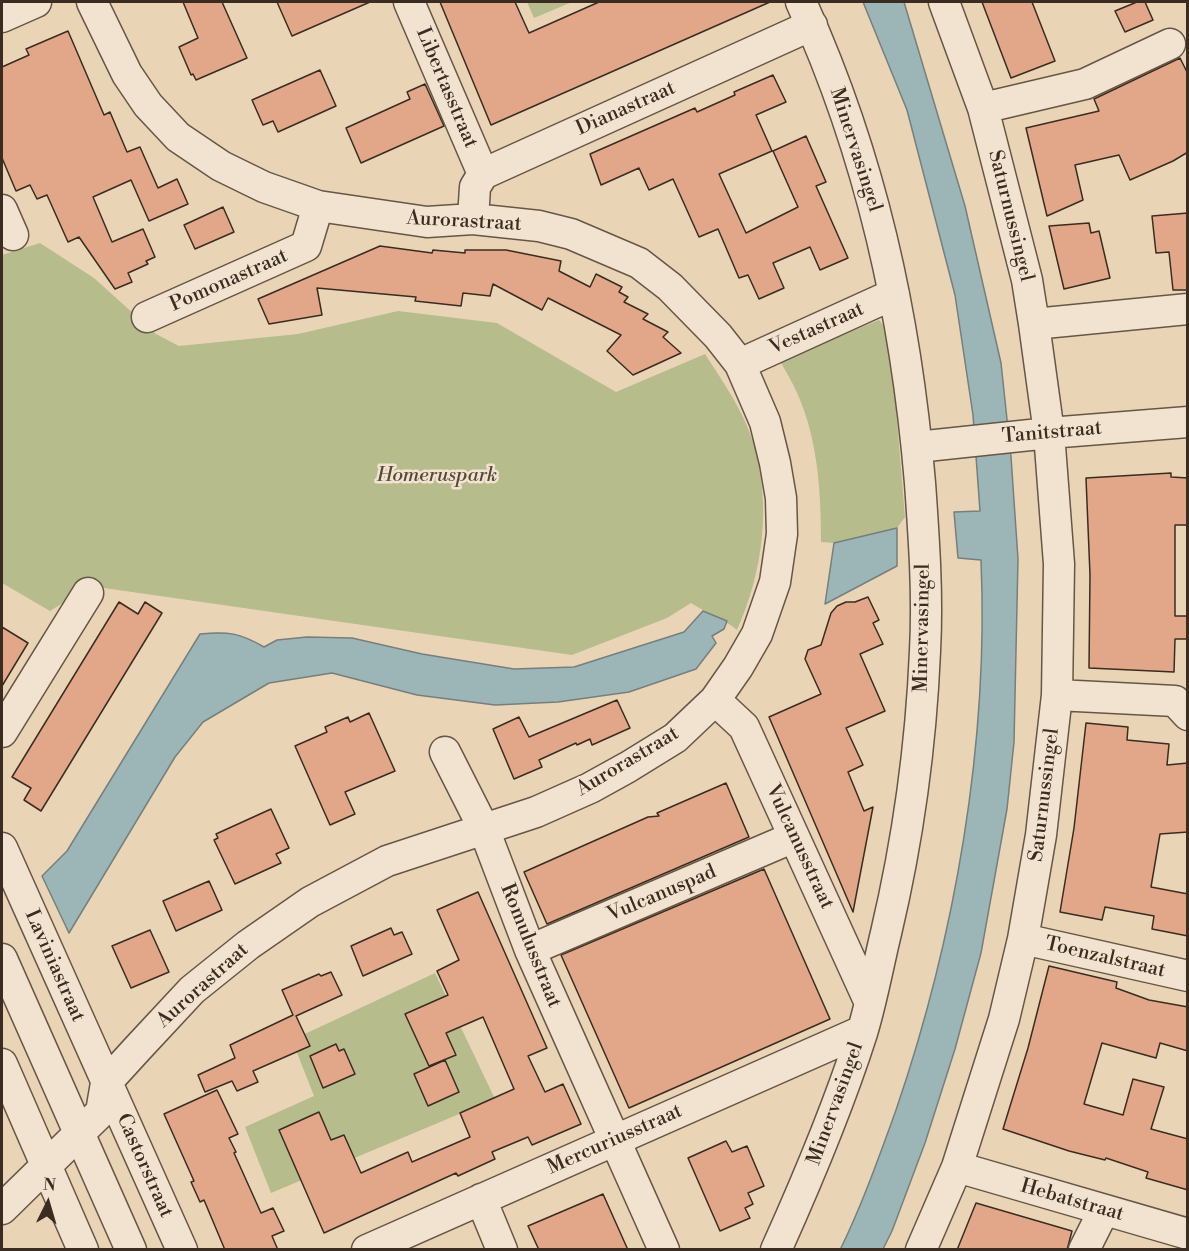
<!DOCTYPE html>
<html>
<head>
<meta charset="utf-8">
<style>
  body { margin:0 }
  #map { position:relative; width:1189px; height:1251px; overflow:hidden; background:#ead4b6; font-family:"Libre Bodoni",serif }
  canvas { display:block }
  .frame { position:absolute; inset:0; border:3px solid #3a2c21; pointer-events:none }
  .north { position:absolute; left:18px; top:1173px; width:60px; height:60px; -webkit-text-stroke:4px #f1e3d0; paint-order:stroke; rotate:5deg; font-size:16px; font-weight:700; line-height:24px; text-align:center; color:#3a2c21 }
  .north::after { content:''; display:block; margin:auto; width:21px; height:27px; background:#3a2c21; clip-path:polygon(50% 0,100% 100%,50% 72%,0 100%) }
</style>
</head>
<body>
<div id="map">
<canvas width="1189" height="1251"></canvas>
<div class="frame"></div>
<div class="north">N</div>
</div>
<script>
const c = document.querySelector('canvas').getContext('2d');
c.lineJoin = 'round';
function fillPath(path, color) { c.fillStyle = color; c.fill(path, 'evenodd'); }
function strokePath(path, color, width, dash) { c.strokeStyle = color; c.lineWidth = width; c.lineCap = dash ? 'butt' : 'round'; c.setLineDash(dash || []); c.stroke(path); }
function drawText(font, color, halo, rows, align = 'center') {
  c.font = font + ' "Libre Bodoni",serif'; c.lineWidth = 5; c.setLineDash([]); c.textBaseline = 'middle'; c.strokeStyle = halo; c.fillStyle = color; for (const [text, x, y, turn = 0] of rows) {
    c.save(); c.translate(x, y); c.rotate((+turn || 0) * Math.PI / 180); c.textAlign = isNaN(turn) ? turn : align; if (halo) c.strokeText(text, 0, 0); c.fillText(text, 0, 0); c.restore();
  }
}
fillPath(new Path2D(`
  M 527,2 L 572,2 L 534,18 Z
  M 40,243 L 94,278 L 156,334 L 179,346 L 298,334 L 398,311 L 497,323 L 616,392 L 705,354 C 723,382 743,410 753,442 C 772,504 763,572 737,630 C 723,618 706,613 691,603 L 667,618 L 572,655 L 90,586 L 50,611 L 2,583 L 2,255 Z
  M 879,320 L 884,326 L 895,396 L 905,517 L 897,528 L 834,543 L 821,542 C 821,492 818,441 798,395 C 793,383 786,372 780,361 Z
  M 435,973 L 495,1099 L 271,1193 L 245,1127 L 314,1096 L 292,1040 Z`), '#b7bc8d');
const water = new Path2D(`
  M 863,2 L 904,2 L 965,206 L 1001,363 L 1011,457 L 1018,559 L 1014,742 L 1007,809 L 981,953 L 955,1049 L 925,1143 L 892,1231 L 883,1249 L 840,1250 C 862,1205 879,1157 896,1110 C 955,938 989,743 981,560 L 958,558 L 954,512 L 980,511 L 973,415 L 955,295 L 907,110 Z
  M 897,528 L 897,566 L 825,604 L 834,543 Z
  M 703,611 L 727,621 L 724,629 L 712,636 L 716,643 L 696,669 L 629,692 L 558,702 L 495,705 L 417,695 L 332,673 L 269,683 L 203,722 L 175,757 L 69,933 L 42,876 L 67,851 L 200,634 C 228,631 240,633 264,647 L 277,640 L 307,637 L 352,638 L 422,654 L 514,669 L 574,667 L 684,632 Z`);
fillPath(water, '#9cb6b8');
strokePath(water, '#757f7c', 1.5);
const building = new Path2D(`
  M 183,2 L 222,2 L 247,58 L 196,80 L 193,74 L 191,75 L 179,47 L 198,38 Z
  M 277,2 L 370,2 L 292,36 Z
  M 440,2 L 515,2 L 529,33 L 599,2 L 770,2 L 491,125 Z
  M 982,2 L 1032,2 L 1055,61 L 1011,78 Z
  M 1137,2 L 1145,2 L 1153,20 L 1125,32 L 1115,11 Z
  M 68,31 L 104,115 L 110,112 L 127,152 L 140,147 L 158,188 L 177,179 L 188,204 L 149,221 L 131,180 L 93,197 L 112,242 L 143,229 L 155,257 L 146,261 L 148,264 L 128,273 L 132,282 L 115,289 L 79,237 L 68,242 L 47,195 L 37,199 L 30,185 L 16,191 L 2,158 L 2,67 L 29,55 L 26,49 Z
  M 1180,58 L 1188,74 L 1188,152 L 1173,161 L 1130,180 L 1119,155 L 1075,165 L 1083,200 L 1047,216 L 1026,128 L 1099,111 L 1094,99 Z
  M 320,70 L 336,106 L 278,132 L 273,121 L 263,125 L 252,100 Z
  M 773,75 L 786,102 L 756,115 L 772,151 L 719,174 L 746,233 L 798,207 L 773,151 L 806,136 L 826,182 L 816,186 L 848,258 L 820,270 L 810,247 L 773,263 L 784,288 L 759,299 L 748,275 L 739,278 L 718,229 L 699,237 L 673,179 L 649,190 L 639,168 L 601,185 L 590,154 L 695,108 L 697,112 L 735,95 L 734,92 Z
  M 425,84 L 444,126 L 361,163 L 346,128 L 410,99 L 407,92 Z
  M 223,207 L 234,232 L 195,249 L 184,225 Z
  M 1188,213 L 1188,290 L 1173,290 L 1169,252 L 1156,253 L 1152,216 Z
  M 1089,223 L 1091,233 L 1099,231 L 1110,278 L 1064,289 L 1049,226 Z
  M 380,246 L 432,253 L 433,250 L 465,253 L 465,250 L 506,250 L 561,261 L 559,271 L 590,287 L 596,274 L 622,287 L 619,292 L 628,297 L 624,302 L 648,314 L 643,319 L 668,332 L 663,337 L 681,353 L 633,375 L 607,351 L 621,335 L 548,298 L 542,310 L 493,284 L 490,296 L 463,293 L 461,306 L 415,301 L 416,297 L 317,288 L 322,315 L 269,324 L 258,299 Z
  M 1171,473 L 1171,477 L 1188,478 L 1188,525 L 1175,525 L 1175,616 L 1188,616 L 1188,639 L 1175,639 L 1174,672 L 1089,668 L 1090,575 L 1086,478 Z
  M 868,597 L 879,620 L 873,623 L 883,644 L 860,654 L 885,711 L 846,728 L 863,765 L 848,772 L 864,811 L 873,807 L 853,912 L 769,717 L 821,694 L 805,659 L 808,650 L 821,645 L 831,613 L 837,606 L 846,602 L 855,602 Z
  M 119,602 L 138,614 L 145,602 L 162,613 L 41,811 L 24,800 L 31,788 L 12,777 Z
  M 2,627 L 28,643 L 2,686 Z
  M 617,700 L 630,728 L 592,745 L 590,739 L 577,745 L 576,743 L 539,760 L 542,767 L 514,779 L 493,729 L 519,717 L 529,737 Z
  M 369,713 L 395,771 L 345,792 L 355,814 L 330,825 L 295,746 L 327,732 L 325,727 L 348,717 L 350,722 Z
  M 1086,723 L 1128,727 L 1127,740 L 1169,744 L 1167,765 L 1188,763 L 1188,832 L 1160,834 L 1151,887 L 1188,894 L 1188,936 L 1152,929 L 1154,916 L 1105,907 L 1102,920 L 1060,912 L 1074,828 Z
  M 726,783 L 749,837 L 547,924 L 524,872 L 648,817 L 659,816 L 657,813 Z
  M 271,809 L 289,848 L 276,854 L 281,863 L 235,884 L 214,840 L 218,838 L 216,834 Z
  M 764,869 L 830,1019 L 629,1108 L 561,955 Z
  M 209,881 L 222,910 L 176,931 L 163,901 Z
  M 478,892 L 547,1048 L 528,1056 L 545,1092 L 563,1084 L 581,1124 L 532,1145 L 528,1137 L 492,1152 L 495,1159 L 458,1176 L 456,1173 L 324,1233 L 279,1130 L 319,1112 L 331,1140 L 344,1135 L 361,1173 L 408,1152 L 412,1162 L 470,1137 L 460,1113 L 514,1089 L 483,1017 L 446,1033 L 456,1055 L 429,1066 L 405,1014 L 448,995 L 437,971 L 459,960 L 437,910 Z
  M 391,928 L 394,935 L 402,932 L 412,954 L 363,976 L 351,946 Z
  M 150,930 L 169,972 L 131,988 L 112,946 Z
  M 1049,966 L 1117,982 L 1116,988 L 1149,1000 L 1188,1007 L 1188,1051 L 1160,1043 L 1156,1058 L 1102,1043 L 1084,1104 L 1123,1115 L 1133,1079 L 1164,1087 L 1151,1129 L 1188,1139 L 1188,1190 L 1146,1178 L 1148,1172 L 1106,1158 L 1105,1160 L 1069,1151 L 1003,1129 L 1028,1048 Z
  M 331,972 L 342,995 L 296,1016 L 310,1046 L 253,1071 L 258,1082 L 237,1091 L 232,1081 L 205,1092 L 198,1075 L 235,1058 L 230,1045 L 293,1015 L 282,990 L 319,974 L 321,976 Z
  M 336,1044 L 339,1051 L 344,1049 L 355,1074 L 323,1088 L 310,1056 Z
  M 445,1060 L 459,1092 L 428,1106 L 414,1074 Z
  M 217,1090 L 238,1134 L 229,1138 L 236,1152 L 234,1153 L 261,1213 L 273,1208 L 284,1231 L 272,1236 L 278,1250 L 225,1250 L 204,1200 L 200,1202 L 191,1182 L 194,1181 L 164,1114 Z
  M 726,1141 L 732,1152 L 747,1146 L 764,1186 L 748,1193 L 753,1204 L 745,1208 L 750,1218 L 720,1231 L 688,1158 Z
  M 603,1194 L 628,1250 L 539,1250 L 528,1226 Z
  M 976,1203 L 1072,1231 L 1067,1250 L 957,1250 Z`);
fillPath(building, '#e2a789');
strokePath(building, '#3a2c21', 1.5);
const minor = new Path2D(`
  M 409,2 L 483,174
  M 2,17 L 36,2
  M 983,108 L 1085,84 L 1170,44
  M 2,210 L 13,235
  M 473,219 L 475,187 L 483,174 L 812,25
  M 147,317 L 306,246 L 318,206
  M 1034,324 L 1188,309
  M 740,364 L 894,294
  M 917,447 L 1049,433 L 1188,422
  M 1057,695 L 1175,701 L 1188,715
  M 715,700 L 744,727 L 870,1003
  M 2,732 L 88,593
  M 445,752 L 484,829 L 530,950 L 664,1250
  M 2,848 L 182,1250
  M 1023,939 L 1188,976
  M 530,950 L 794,837
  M 2,959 L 131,1250
  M 2,1064 L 83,1250
  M 957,1167 L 1188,1234
  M 481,1199 L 502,1250
  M 2,1209 L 101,1112 L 106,1083 L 138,1048 L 192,990 L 248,945 L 310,902 L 387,861 L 536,812 L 590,788 L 628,767 L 675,738 L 715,700 L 738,667 L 757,634 L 775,582 L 782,534 L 781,498 L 775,463 L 765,422 L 740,364 L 718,336 L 670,287 L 639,263 L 571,234 L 539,226 L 473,219 L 427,222 L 318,206 L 264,187 L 221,166 L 178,137 L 148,105 L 127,74 L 92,2
  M 367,1250 L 862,1031
  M 776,1250 C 808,1179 838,1108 862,1033 C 872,1000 878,966 886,933 C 908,840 921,746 925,651 C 928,595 924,539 920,483 C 906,315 871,156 801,2
  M 921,1250 L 957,1167 L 1004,1019 L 1023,939 L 1041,835 L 1057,695 L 1059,564 L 1049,433 L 1034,324 L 1027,280 L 983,108 L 944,2
  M 1084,1250 L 1104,1210`);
strokePath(minor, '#665646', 33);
strokePath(minor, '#f1e3d0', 30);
drawText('20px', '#3a2c21', '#f1e3d0', [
  ["Libertasstraat",446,88,67],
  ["Dianastraat",626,109,-24],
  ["Minervasingel",855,150,72],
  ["Saturnussingel",1010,216,76],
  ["Aurorastraat",464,222,3],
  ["Pomonastraat",229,281,-24],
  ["Vestastraat",817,329,-24],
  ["Tanitstraat",1052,433,-5],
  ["Minervasingel",923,628,-89],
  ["Aurorastraat",628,762,-31],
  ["Saturnussingel",1045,795,-83],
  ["Vulcanusstraat",799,847,65],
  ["Vulcanuspad",662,894,-23],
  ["Romulusstraat",530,946,68],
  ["Toenzalstraat",1105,958,13],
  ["Laviniastraat",54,966,66],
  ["Aurorastraat",203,986,-42],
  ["Minervasingel",836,1104,-70],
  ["Mercuriusstraat",615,1140,-24],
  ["Castorstraat",144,1166,66],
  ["Hebatstraat",1072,1201,16]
]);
drawText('italic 20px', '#534937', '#f1e3d0', [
  ["Homeruspark",437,476]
]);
</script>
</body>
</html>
